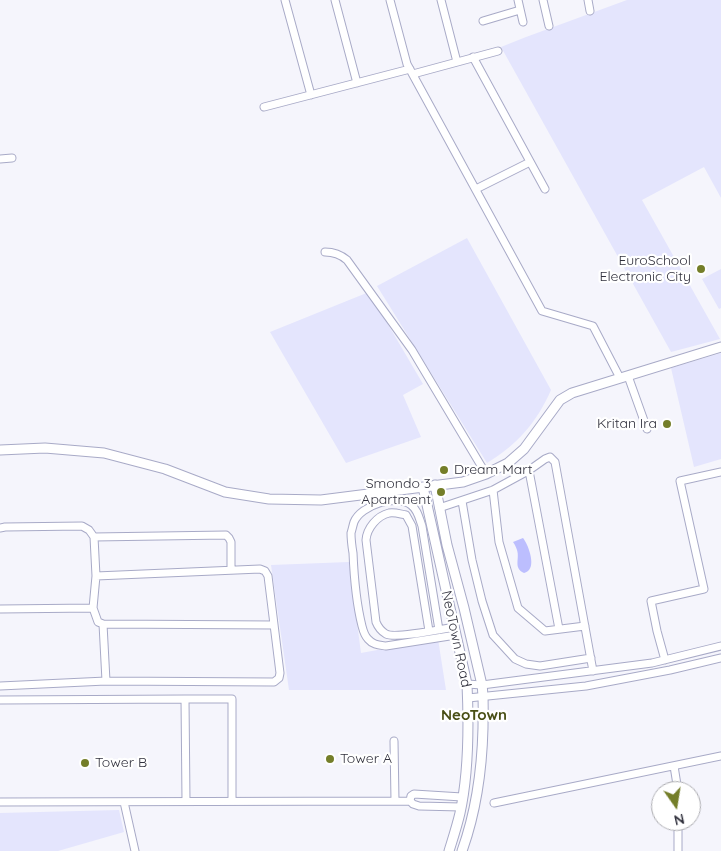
<!DOCTYPE html>
<html>
<head>
<meta charset="utf-8">
<style>
  body { margin:0 }
  #map { position:relative; width:721px; height:851px; overflow:hidden; background:#f5f5fc; font-family:Quicksand,sans-serif }
  canvas { display:block }
  .north { position:absolute; left:651px; top:781px; width:50px; height:50px; box-sizing:border-box; background:#fff; border:1px solid #adadb2; border-radius:50%; rotate:167deg; font-size:14px; font-weight:700; line-height:20px; text-align:center; color:#32323e }
  .north::after { content:''; display:block; margin:auto; width:18px; height:22px; background:#747e29; clip-path:polygon(50% 0,100% 100%,50% 72%,0 100%) }
</style>
</head>
<body>
<div id="map">
<canvas width="721" height="851"></canvas>
<div class="north">N</div>
</div>
<script>
const c = document.querySelector('canvas').getContext('2d');
c.lineJoin = 'round';
function fillPath(path, color) { c.fillStyle = color; c.fill(path, 'evenodd'); }
function strokePath(path, color, width, dash) { c.strokeStyle = color; c.lineWidth = width; c.lineCap = dash ? 'butt' : 'round'; c.setLineDash(dash || []); c.stroke(path); }
function drawText(font, color, halo, rows, align = 'center') {
  c.font = font + ' Quicksand,sans-serif'; c.lineWidth = 4.5; c.setLineDash([]); c.textBaseline = 'middle'; c.strokeStyle = halo; c.fillStyle = color; for (const [text, x, y, turn = 0] of rows) {
    c.save(); c.translate(x, y); c.rotate((+turn || 0) * Math.PI / 180); c.textAlign = isNaN(turn) ? turn : align; if (halo) c.strokeText(text, 0, 0); c.fillText(text, 0, 0); c.restore();
  }
}
fillPath(new Path2D(`
  M 627,0 L 721,0 L 721,198 L 704,167 L 642,200 L 720,339 L 671,352 L 501,47 L 526,37 Z
  M 467,238 L 551,390 C 537,422 517,445 487,463 L 377,286 Z
  M 721,269 L 721,308 L 719,309 L 702,279 Z
  M 369,292 L 423,384 L 403,395 L 421,437 L 346,463 L 270,332 Z
  M 721,353 L 721,459 L 694,467 L 671,368 Z
  M 349,562 L 361,653 L 438,639 L 446,690 L 289,690 L 271,565 Z
  M 119,810 L 124,832 L 58,851 L 0,851 L 0,813 Z`), '#e4e5fd');
fillPath(new Path2D(`
  M 523,538 C 528,544 536,565 528,571 C 527,572 526,572 524,573 C 513,568 520,559 517,550 C 516,547 515,545 513,542 Z`), '#bcbefe');
const minor = new Path2D(`
  M 285,0 L 311,95
  M 335,0 L 357,83
  M 390,0 L 407,64 L 542,311 L 593,326 L 620,378
  M 441,0 L 457,62
  M 518,0 L 523,22
  M 543,0 L 549,26
  M 588,0 L 590,11
  M 483,21 L 520,10
  M 473,57 L 545,189
  M 413,74 L 498,51
  M 264,107 L 410,69
  M 0,159 L 12,158
  M 476,189 L 530,162
  M 325,252 C 334,252 340,254 347,260 L 412,350 L 486,474
  M 628,376 L 647,429
  M 528,471 L 545,459 L 550,457 L 555,462 L 593,671
  M 493,490 L 499,542 L 518,608 L 545,631 L 585,626
  M 462,501 L 472,560 L 482,601 L 493,635 L 515,659 L 526,664 L 540,666 L 591,658
  M 439,508 L 493,490 L 528,471 L 530,476 L 559,629
  M 0,528 L 5,527 L 82,526 L 89,530 L 94,537 L 96,576 L 93,608 L 98,622 L 103,624 L 274,625
  M 94,537 L 226,535 L 229,538 L 231,542 L 231,570
  M 0,609 L 93,608
  M 103,624 L 106,681
  M 439,630 L 422,526 C 419,518 418,510 411,505 C 396,494 361,505 354,522 C 353,525 352,530 351,533 C 351,540 352,547 353,553 C 354,577 356,602 362,626 C 363,630 365,636 368,639 C 373,645 379,645 386,646 L 456,635
  M 429,631 L 412,526 L 406,515 C 400,514 395,512 389,513 C 377,516 367,528 366,540 L 376,622 C 378,627 381,631 386,634 C 396,639 441,629 455,627
  M 665,660 L 657,631 L 651,601 L 704,589 L 680,481 L 721,472
  M 467,684 L 482,685 L 652,663 L 721,646
  M 0,686 L 106,681 L 274,682 L 279,678 L 280,673 L 268,576 L 265,571 L 260,569 L 96,576
  M 468,698 L 586,686 L 670,670 L 721,658
  M 185,699 L 232,699 L 232,801
  M 0,700 L 185,699 L 186,801
  M 394,741 L 395,801
  M 674,766 L 678,791
  M 0,802 L 410,801
  M 124,802 L 135,851
  M 494,803 L 721,756
  M 461,807 L 419,806 L 413,804 L 410,801 L 411,796 L 414,794 L 462,797
  M 678,851 L 678,821`);
const tertiary = new Path2D(`
  M 0,450 L 45,448 L 104,453 L 165,469 L 225,492 L 269,499 L 321,500 L 463,482 L 486,474 L 508,463 L 524,449 L 560,400 L 572,393 L 721,347
  M 435,485 L 447,545 L 464,608 L 482,685 C 484,699 483,713 483,728 C 482,769 476,812 462,851
  M 423,487 L 467,684 C 469,727 469,772 460,813 C 457,826 453,838 449,851`);
strokePath(minor, '#a8aac7', 9);
strokePath(tertiary, '#a8aac7', 11);
strokePath(minor, '#fff', 7);
strokePath(tertiary, '#fff', 9);
for (const [x, y, r, color] of [
  [701,269,5,"#747e29"],
  [667,424,5,"#747e29"],
  [444,470,5,"#747e29"],
  [441,492,5,"#747e29"],
  [330,759,5,"#747e29"],
  [85,763,5,"#747e29"]
]) { const dot = new Path2D(); dot.arc(x, y, r, 0, 2 * Math.PI); c.fillStyle = color; c.fill(dot); strokePath(dot, '#fff', 2); }
drawText('14px', '#32323e', '#fff', [
  ["EuroSchool",691,261],
  ["Electronic City",691,277],
  ["Kritan Ira",657,424],
  ["Dream Mart",454,470,"left"],
  ["Smondo 3",431,484],
  ["Apartment",431,500],
  ["Tower A",340,759,"left"],
  ["Tower B",95,763,"left"]
], 'right');
drawText('14px', '#32323e', '#fff', [
  ["NeoTown Road",456,639,78]
]);
drawText('bold 15px', '#494f15', '#fff', [
  ["NeoTown",474,715]
]);
</script>
</body>
</html>
